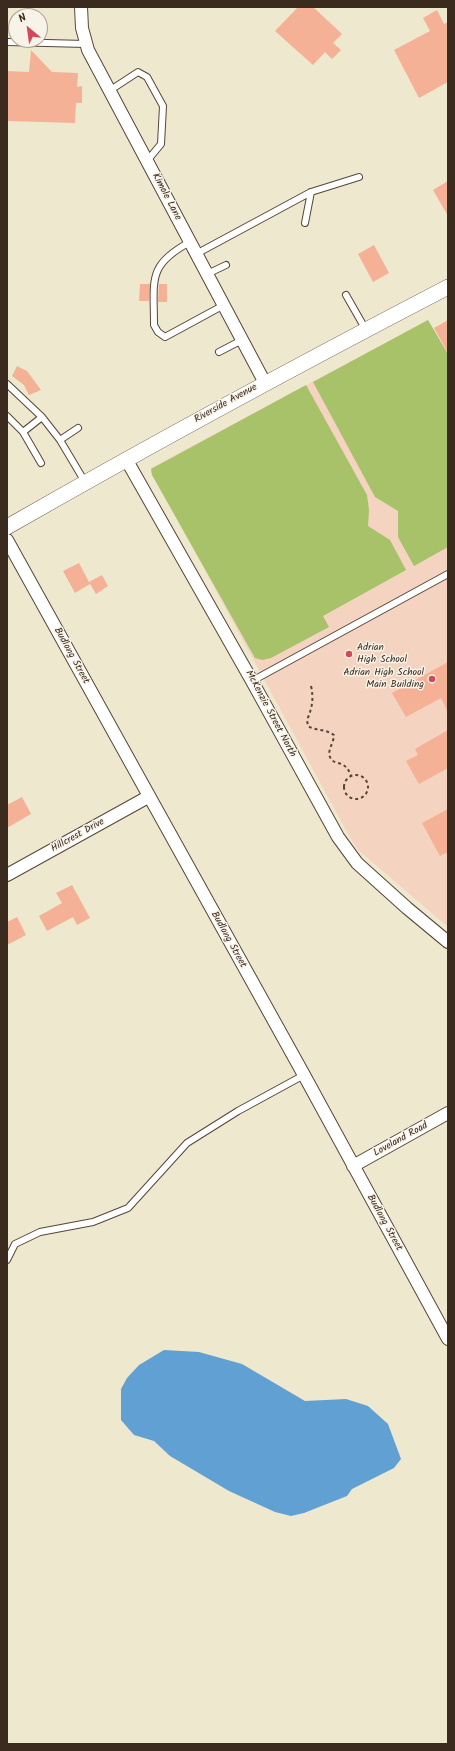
<!DOCTYPE html>
<html>
<head>
<meta charset="utf-8">
<style>
  body { margin:0 }
  #map { position:relative; width:455px; height:1751px; overflow:hidden; background:#eee8cf; font-family:Kalam,sans-serif }
  canvas { display:block }
  .frame { position:absolute; inset:0; border:8px solid #3b2a1e; pointer-events:none }
  .north { position:absolute; left:8px; top:8px; width:40px; height:40px; box-sizing:border-box; background:#f7f3e8; border:1px solid #aca397; border-radius:50%; rotate:331deg; font-size:11px; font-weight:700; line-height:16px; text-align:center; color:#3b2a1e }
  .north::after { content:''; display:block; margin:auto; width:14px; height:18px; background:#d1495b; clip-path:polygon(50% 0,100% 100%,50% 72%,0 100%) }
</style>
</head>
<body>
<div id="map">
<canvas width="455" height="1751"></canvas>
<div class="frame"></div>
<div class="north">N</div>
</div>
<script>
const c = document.querySelector('canvas').getContext('2d');
c.lineJoin = 'round';
function fillPath(path, color) { c.fillStyle = color; c.fill(path, 'evenodd'); }
function strokePath(path, color, width, dash) { c.strokeStyle = color; c.lineWidth = width; c.lineCap = dash ? 'butt' : 'round'; c.setLineDash(dash || []); c.stroke(path); }
function drawText(font, color, halo, rows, align = 'center') {
  c.font = font + ' Kalam,sans-serif'; c.lineWidth = 3; c.setLineDash([]); c.textBaseline = 'middle'; c.strokeStyle = halo; c.fillStyle = color; for (const [text, x, y, turn = 0] of rows) {
    c.save(); c.translate(x, y); c.rotate((+turn || 0) * Math.PI / 180); c.textAlign = isNaN(turn) ? turn : align; if (halo) c.strokeText(text, 0, 0); c.fillText(text, 0, 0); c.restore();
  }
}
fillPath(new Path2D(`
  M 428,320 L 448,354 L 448,927 L 357,849 L 348,834 L 151,471 L 151,468 Z`), '#f4d3c0');
fillPath(new Path2D(`
  M 428,320 L 448,354 L 448,547 L 414,566 L 398,537 L 398,511 L 375,497 L 313,382 Z
  M 306,385 L 367,495 L 369,510 L 368,526 L 390,540 L 406,570 L 323,616 L 329,627 L 271,658 L 262,660 L 255,658 L 152,475 L 151,469 Z`), '#a7c269');
fillPath(new Path2D(`
  M 164,1350 L 199,1352 L 242,1364 L 305,1401 L 346,1399 L 368,1406 L 388,1424 L 401,1459 L 394,1468 L 352,1489 L 347,1496 L 304,1513 L 291,1516 L 275,1512 L 229,1491 L 170,1456 L 154,1441 L 134,1435 L 121,1420 L 121,1389 L 127,1378 L 139,1365 Z`), '#61a0d3');
fillPath(new Path2D(`
  M 298,7 L 313,7 L 342,34 L 333,43 L 341,50 L 332,59 L 325,52 L 313,65 L 275,31 Z
  M 437,10 L 444,24 L 448,22 L 448,82 L 419,98 L 394,50 L 430,31 L 423,18 Z
  M 31,50 L 52,72 L 78,73 L 77,87 L 82,86 L 82,103 L 76,103 L 75,123 L 7,121 L 7,71 L 29,72 Z
  M 448,181 L 448,216 L 433,190 Z
  M 374,245 L 389,273 L 373,282 L 358,254 Z
  M 140,284 L 150,284 L 149,301 L 139,301 Z
  M 159,284 L 167,284 L 167,302 L 158,302 Z
  M 448,320 L 448,353 L 434,328 Z
  M 17,366 L 27,371 L 41,390 L 29,395 L 24,385 L 12,376 Z
  M 79,563 L 90,584 L 75,593 L 63,571 Z
  M 102,575 L 108,586 L 96,594 L 89,582 Z
  M 448,662 L 448,712 L 441,698 L 406,717 L 392,693 Z
  M 448,730 L 448,768 L 419,784 L 406,761 L 418,755 L 415,749 Z
  M 22,797 L 31,814 L 7,828 L 7,805 Z
  M 448,809 L 448,852 L 440,856 L 422,823 Z
  M 72,885 L 90,918 L 77,925 L 73,917 L 47,931 L 39,916 L 62,903 L 56,893 Z
  M 17,917 L 26,935 L 7,945 L 7,922 Z`), '#f4b196');
const service = new Path2D(`
  M 7,42 L 86,44
  M 109,91 L 138,72 L 147,77 L 163,106 L 161,144 L 147,161
  M 305,223 L 311,192
  M 190,242 C 147,265 154,280 154,325 L 158,332 L 165,337 L 224,305
  M 196,254 L 311,192 L 359,177
  M 207,274 L 226,265
  M 346,295 L 366,330
  M 219,352 L 242,340
  M 7,384 L 42,417 L 60,440 L 85,482
  M 7,416 L 23,432 L 42,417
  M 23,432 L 41,463
  M 60,440 L 78,428
  M 252,681 L 448,574
  M 7,1260 L 15,1244 L 40,1232 L 93,1222 L 128,1208 L 187,1143 L 238,1111 L 304,1075`);
const minor = new Path2D(`
  M 81,7 L 82,28 L 88,50 L 265,383
  M 126,459 L 252,681 L 338,837 L 357,863 L 407,908 L 448,942
  M 7,540 L 304,1075 L 448,1339
  M 7,875 L 148,797
  M 353,1166 L 448,1113`);
const tertiary = new Path2D(`
  M 7,527 C 152,444 300,364 448,287`);
strokePath(service, '#564639', 8);
strokePath(minor, '#564639', 14);
strokePath(tertiary, '#564639', 16);
strokePath(new Path2D(`
  M 311,686 C 314,699 312,708 307,720 L 308,726 C 316,731 326,729 334,735 C 334,742 327,751 330,757 C 334,767 345,758 351,776
  M344 787a12 12 0 1 1 24 0a12 12 0 1 1-24 0Z`), '#564639', 2, [3, 3]);
strokePath(service, '#fff', 6);
strokePath(minor, '#fff', 12);
strokePath(tertiary, '#fff', 15);
for (const [x, y, r, color] of [
  [349,654,4,"#d1495b"],
  [432,679,4,"#d1495b"]
]) { const dot = new Path2D(); dot.arc(x, y, r, 0, 2 * Math.PI); c.fillStyle = color; c.fill(dot); strokePath(dot, '#f7f3e8', 1.5); }
drawText('10px', '#3b2a1e', '#f7f3e8', [
  ["Kimole Lane",166,197,62],
  ["Riverside Avenue",226,404,-29],
  ["Budlong Street",71,656,61],
  ["McKenzie Street North",270,714,62],
  ["Hillcrest Drive",78,836,-29],
  ["Budlong Street",228,940,61],
  ["Loveland Road",401,1140,-29],
  ["Budlong Street",384,1223,61]
]);
drawText('10px', '#3b2a1e', '#f7f3e8', [
  ["Adrian",357,648],
  ["High School",357,660],
  ["Adrian High School",424,673,"right"],
  ["Main Building",424,685,"right"]
], 'left');
</script>
</body>
</html>
